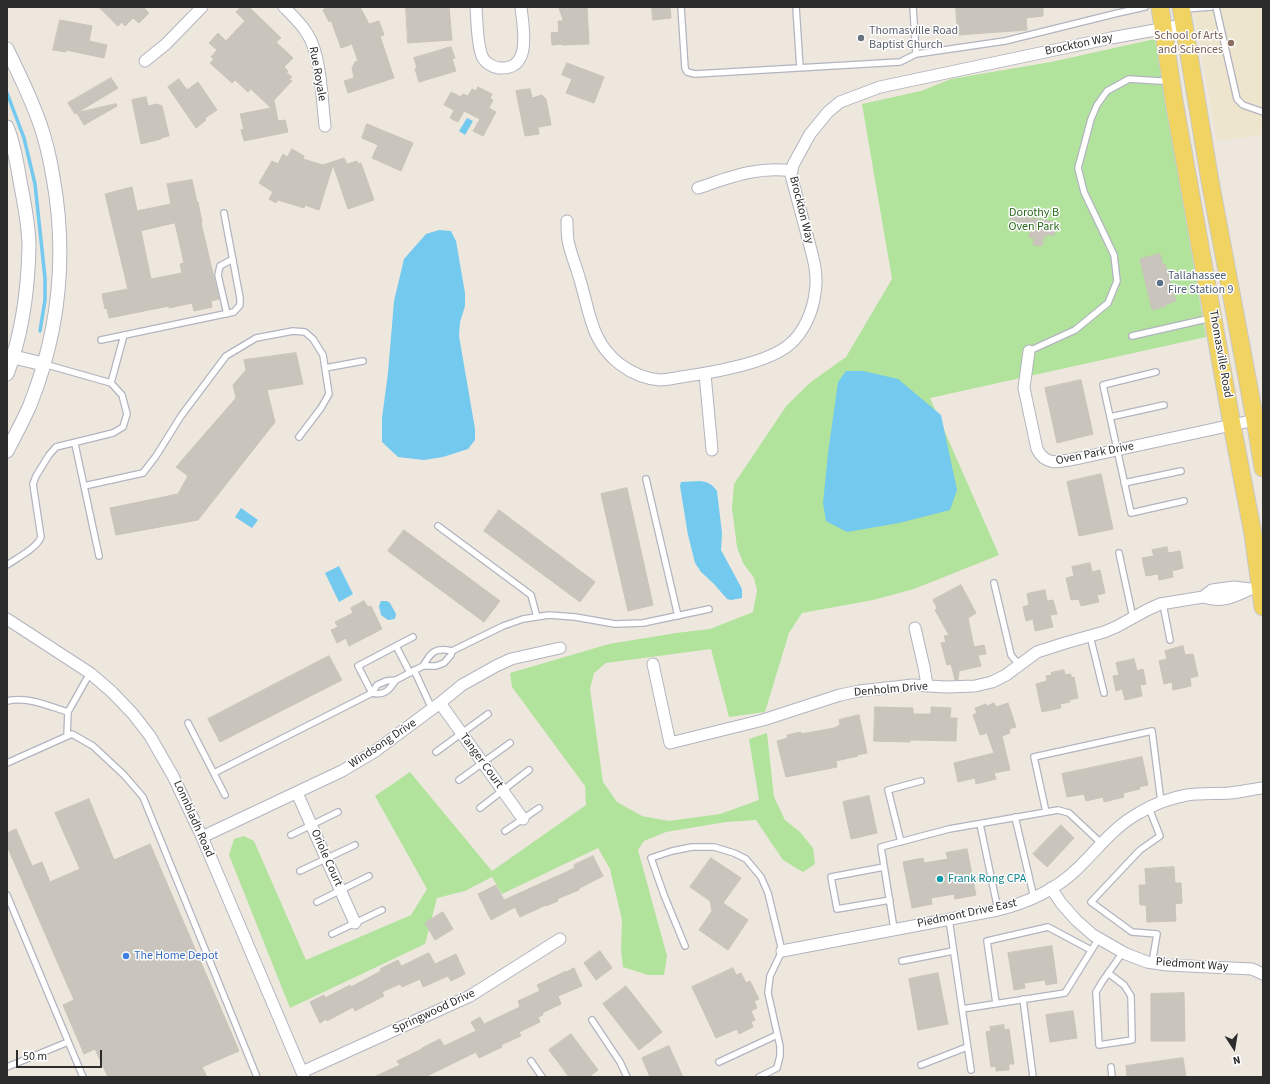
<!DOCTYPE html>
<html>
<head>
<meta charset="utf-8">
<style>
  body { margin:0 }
  #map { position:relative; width:1270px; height:1084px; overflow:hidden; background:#ede7de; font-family:"Source Sans 3",sans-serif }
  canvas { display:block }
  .frame { position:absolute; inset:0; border:8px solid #2c2c2c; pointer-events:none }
  .north { position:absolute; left:1214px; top:1028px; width:40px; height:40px; -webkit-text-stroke:3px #fff; paint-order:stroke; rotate:168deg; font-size:11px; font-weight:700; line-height:16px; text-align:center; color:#2c2c2c }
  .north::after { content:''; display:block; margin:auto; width:14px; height:18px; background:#2c2c2c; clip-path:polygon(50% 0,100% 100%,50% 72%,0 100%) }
  .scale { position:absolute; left:16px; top:1050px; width:86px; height:18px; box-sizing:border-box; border:2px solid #2c2c2c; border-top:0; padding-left:5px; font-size:12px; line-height:14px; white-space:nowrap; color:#2c2c2c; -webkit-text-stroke:3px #fff; paint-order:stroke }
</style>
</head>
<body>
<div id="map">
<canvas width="1270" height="1084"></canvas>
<div class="frame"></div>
<div class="north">N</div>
<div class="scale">50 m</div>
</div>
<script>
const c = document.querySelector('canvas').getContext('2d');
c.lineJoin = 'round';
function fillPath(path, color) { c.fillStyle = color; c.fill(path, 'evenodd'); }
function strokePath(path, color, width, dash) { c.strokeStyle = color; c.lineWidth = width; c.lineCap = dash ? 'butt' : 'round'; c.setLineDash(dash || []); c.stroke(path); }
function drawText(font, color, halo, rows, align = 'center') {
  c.font = font + ' "Source Sans 3",sans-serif'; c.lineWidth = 3; c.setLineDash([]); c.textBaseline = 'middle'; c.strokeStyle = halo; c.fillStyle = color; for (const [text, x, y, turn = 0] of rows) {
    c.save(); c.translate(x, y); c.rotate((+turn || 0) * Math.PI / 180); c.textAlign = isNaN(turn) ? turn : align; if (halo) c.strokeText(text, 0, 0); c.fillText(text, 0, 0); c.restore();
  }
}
fillPath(new Path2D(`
  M 1193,7 L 1263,7 L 1263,135 L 1217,141 Z`), '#eee5ce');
fillPath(new Path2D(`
  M 1155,39 L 1206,337 L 930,398 L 999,555 L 914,589 L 873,600 L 802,613 L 789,633 L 765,712 L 729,717 L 711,649 L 606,663 L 594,673 L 590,689 L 603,782 L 617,802 L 642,816 L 669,821 L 720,814 L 759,800 L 749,739 L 767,733 L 774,797 L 785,820 L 800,832 L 813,848 L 815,864 L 803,872 L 783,860 L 756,820 L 726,822 L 666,832 L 644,841 L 638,850 L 667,956 L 664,975 L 648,975 L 623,967 L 621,949 L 622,920 L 610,869 L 598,848 L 502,894 L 492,877 L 465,891 L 437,898 L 425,944 L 290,1008 L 229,855 L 234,839 L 244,836 L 254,841 L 306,960 L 411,915 L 427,889 L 375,796 L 410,772 L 492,871 L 586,805 L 585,786 L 512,687 L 510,673 L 609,644 L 676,633 L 710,629 L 753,612 L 757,590 L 754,578 L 743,563 L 737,547 L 732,508 L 734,484 L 787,405 L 811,382 L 846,357 L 892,279 L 862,104 L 921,91 L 951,79 L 1051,62 Z`), '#b2e39c');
fillPath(new Path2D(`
  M 467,118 L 473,121 L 465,135 L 459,131 Z
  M 439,230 L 451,231 L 456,241 L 465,293 L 465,306 L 460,322 L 459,336 L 475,429 L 475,440 L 468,449 L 443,457 L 424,460 L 398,457 L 382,442 L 382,418 L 388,373 L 394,301 L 404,259 L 426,234 Z
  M 846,371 L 863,371 L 898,379 L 941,415 L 957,490 L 950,510 L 899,523 L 847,532 L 826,521 L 823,503 L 828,453 L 838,382 Z
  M 700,481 C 708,482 712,484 717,491 L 722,533 L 721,550 L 742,589 L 742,598 L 731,600 L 727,599 L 714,584 L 701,572 L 695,563 L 688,535 L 680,486 L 681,482 Z
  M 241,508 L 258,520 L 252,528 L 235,517 Z
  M 339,566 L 353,594 L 339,602 L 325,573 Z
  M 381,601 L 387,601 L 390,603 L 396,614 L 395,619 L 388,620 L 381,615 L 379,606 Z`), '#73c9ee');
strokePath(new Path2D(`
  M 7,93 L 24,138 L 35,184 L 45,278 L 45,300 L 40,331`), '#73c9ee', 3.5);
const building = new Path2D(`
  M 99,7 L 143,7 L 149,13 L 139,23 L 133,18 L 125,26 L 122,22 L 118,26 Z
  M 241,7 L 249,7 L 281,38 L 276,42 L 293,58 L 284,67 L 288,71 L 286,72 L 292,77 L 289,79 L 292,81 L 274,100 L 278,121 L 285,120 L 288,132 L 244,141 L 241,130 L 244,129 L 240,114 L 271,108 L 251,89 L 248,92 L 235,80 L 232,83 L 210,63 L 214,59 L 211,57 L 217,50 L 209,43 L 218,33 L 226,41 L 245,21 L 236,12 Z
  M 329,7 L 360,7 L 369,24 L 379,21 L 384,35 L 380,36 L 394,78 L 348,93 L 344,81 L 354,78 L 352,68 L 355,62 L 358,61 L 352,44 L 341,48 L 331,20 L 329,22 L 323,10 Z
  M 406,7 L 449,7 L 452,40 L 408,43 Z
  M 559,7 L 587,7 L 589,44 L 562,45 L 562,44 L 552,45 L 551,33 L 559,32 L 558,21 L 563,21 Z
  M 652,7 L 670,7 L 671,18 L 653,20 Z
  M 956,7 L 1043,7 L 1043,16 L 1026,18 L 1027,30 L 958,35 Z
  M 60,20 L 92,26 L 89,41 L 107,45 L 104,58 L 66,50 L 66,52 L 53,50 Z
  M 451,47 L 455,58 L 452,59 L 456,71 L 419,82 L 415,69 L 417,68 L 414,58 Z
  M 567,63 L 604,77 L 594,103 L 566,93 L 572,79 L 562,75 Z
  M 111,78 L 118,88 L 75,114 L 68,103 Z
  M 179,79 L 187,90 L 198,82 L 217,110 L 205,118 L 206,120 L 196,128 L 168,87 Z
  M 478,87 L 492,94 L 490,98 L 493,100 L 489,108 L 496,112 L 483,136 L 473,131 L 480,119 L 464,111 L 458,122 L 450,118 L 454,110 L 444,105 L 451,92 L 461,97 L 463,94 L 468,96 L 472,89 L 476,91 Z
  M 530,89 L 532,98 L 542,95 L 546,99 L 551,125 L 538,127 L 539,134 L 525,136 L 516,91 Z
  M 146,97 L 148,106 L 157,104 L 162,106 L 169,136 L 161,138 L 161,139 L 141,144 L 132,100 Z
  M 116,104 L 117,106 L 84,125 L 77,113 Z
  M 367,124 L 413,143 L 401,171 L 372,158 L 378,145 L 362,138 Z
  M 292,149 L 304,156 L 303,159 L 323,165 L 344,158 L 347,164 L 357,161 L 358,164 L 361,163 L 374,200 L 348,209 L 333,165 L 319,210 L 305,205 L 304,208 L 278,200 L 276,203 L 269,199 L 273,192 L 259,183 L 272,161 L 278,164 L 283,154 L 287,157 Z
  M 192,180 L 197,202 L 198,202 L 202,222 L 201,223 L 219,299 L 211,301 L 212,307 L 194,311 L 192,303 L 169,308 L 169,306 L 109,318 L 107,308 L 105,309 L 102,294 L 128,289 L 105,194 L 132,187 L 137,211 L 171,204 L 167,184 ZM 175,223 L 184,263 L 180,264 L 182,273 L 151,279 L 141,231 Z
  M 1011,215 L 1056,222 L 1054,236 L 1047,234 L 1047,236 L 1044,236 L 1042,246 L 1033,245 L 1034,238 L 1029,238 L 1031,227 L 1010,223 Z
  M 1160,254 L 1163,265 L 1165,264 L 1176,301 L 1166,304 L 1166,306 L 1152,310 L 1140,259 Z
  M 296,353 L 303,384 L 267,390 L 275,422 L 198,520 L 116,535 L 110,508 L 178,494 L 188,476 L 176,467 L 236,398 L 233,385 L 246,370 L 244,360 Z
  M 1081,380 L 1093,434 L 1057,443 L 1045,388 Z
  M 1101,474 L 1113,529 L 1079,536 L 1067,482 Z
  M 627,488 L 653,605 L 628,611 L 601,494 Z
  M 499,510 L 595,582 L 580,602 L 484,531 Z
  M 404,530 L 500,601 L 484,622 L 388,551 Z
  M 1167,547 L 1168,553 L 1180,551 L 1183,568 L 1172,571 L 1173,577 L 1159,580 L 1158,574 L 1146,576 L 1142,558 L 1154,556 L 1152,550 Z
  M 1090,563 L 1092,572 L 1100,570 L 1105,593 L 1097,595 L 1099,602 L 1081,606 L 1079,599 L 1071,600 L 1066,578 L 1074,576 L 1072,567 Z
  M 961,585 L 976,613 L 968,618 L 974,647 L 984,645 L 986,654 L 978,655 L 981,666 L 959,671 L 958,680 L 955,680 L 951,664 L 947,665 L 941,643 L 946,642 L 944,636 L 949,635 L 935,610 L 937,608 L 933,600 Z
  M 1045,590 L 1047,601 L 1053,600 L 1057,614 L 1050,615 L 1053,627 L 1035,631 L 1033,619 L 1026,621 L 1023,607 L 1029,605 L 1027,594 Z
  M 364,601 L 368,607 L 371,606 L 382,629 L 349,646 L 346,638 L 337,643 L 331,630 L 338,627 L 335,622 L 353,613 L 351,608 Z
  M 1183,646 L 1185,655 L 1193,654 L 1198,676 L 1190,678 L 1191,686 L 1173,690 L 1172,682 L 1164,684 L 1159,661 L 1167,659 L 1165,651 Z
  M 329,656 L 342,680 L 220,742 L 208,719 Z
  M 1134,659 L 1137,671 L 1143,669 L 1146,684 L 1140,685 L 1142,696 L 1125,700 L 1122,689 L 1116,691 L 1113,676 L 1119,675 L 1116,663 Z
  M 1064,670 L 1065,675 L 1071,674 L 1071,678 L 1074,677 L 1078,698 L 1069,700 L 1070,702 L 1060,704 L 1061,708 L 1042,712 L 1036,684 L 1047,681 L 1046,676 L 1052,675 L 1051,673 Z
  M 994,703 L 996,707 L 1008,703 L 1016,727 L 1009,729 L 1010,733 L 1002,736 L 1010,770 L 994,773 L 996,779 L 976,784 L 975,778 L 958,782 L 954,763 L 994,753 L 987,733 L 980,735 L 973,715 L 977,713 L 975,708 L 986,704 L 987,706 Z
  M 875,707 L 913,708 L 913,714 L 931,714 L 931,707 L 951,708 L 950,718 L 957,718 L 956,741 L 910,740 L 910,742 L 874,741 Z
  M 859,715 L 867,753 L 857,755 L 858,756 L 836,761 L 837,767 L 786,777 L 777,741 L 788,738 L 787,735 L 801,732 L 801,734 L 834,728 L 840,725 L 839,720 Z
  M 1142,757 L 1148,785 L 1139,787 L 1140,789 L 1123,793 L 1124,797 L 1104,802 L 1103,797 L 1086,801 L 1084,794 L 1067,797 L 1062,774 Z
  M 869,796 L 877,833 L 851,839 L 843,802 Z
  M 89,799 L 114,860 L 150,844 L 239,1051 L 202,1067 L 207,1077 L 108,1077 L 95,1049 L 84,1054 L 63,1005 L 74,1000 L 7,846 L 7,833 L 16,829 L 32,866 L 42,862 L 50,882 L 80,869 L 55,813 Z
  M 1061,825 L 1074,838 L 1047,867 L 1033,854 Z
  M 967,849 L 976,895 L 955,899 L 954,894 L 931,898 L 932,904 L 912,908 L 903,862 L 923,858 L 924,863 L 948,859 L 946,853 Z
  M 593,856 L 603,876 L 578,889 L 579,890 L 557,899 L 558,901 L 546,906 L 546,905 L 520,917 L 515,907 L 491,920 L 478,894 L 496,885 L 504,900 L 575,868 L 574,865 Z
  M 711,858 L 741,878 L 723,903 L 748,920 L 728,950 L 699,930 L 712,911 L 710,901 L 690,887 Z
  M 1174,867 L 1175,883 L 1181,883 L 1182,903 L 1175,904 L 1176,921 L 1147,922 L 1146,905 L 1140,905 L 1139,885 L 1146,885 L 1145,869 Z
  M 443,912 L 453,929 L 435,940 L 425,923 Z
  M 1052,946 L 1057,983 L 1046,985 L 1045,980 L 1024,983 L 1025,988 L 1014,990 L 1008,953 Z
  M 600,951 L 612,968 L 596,980 L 584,963 Z
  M 429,953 L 435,964 L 456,954 L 465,974 L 451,981 L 448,976 L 423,987 L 420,979 L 402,987 L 400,984 L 382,992 L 384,996 L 355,1011 L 353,1007 L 327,1021 L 326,1019 L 320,1023 L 310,1002 L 324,995 L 325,998 L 350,985 L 351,987 L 381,971 L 380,969 L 398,960 L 401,966 Z
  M 574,968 L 582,986 L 558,996 L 561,1004 L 542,1013 L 543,1015 L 538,1017 L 540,1022 L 519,1032 L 521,1036 L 501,1045 L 502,1047 L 479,1058 L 476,1052 L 425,1077 L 374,1077 L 400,1065 L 397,1061 L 422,1049 L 422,1048 L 440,1039 L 444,1046 L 476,1031 L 471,1022 L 480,1017 L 484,1024 L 520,1007 L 518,1001 L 540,991 L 537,985 L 566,971 L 566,972 Z
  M 733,968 L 736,975 L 741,973 L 746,983 L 750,981 L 759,999 L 754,1001 L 757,1008 L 751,1011 L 755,1020 L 751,1022 L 753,1027 L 739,1034 L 737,1029 L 716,1038 L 692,987 Z
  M 938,973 L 948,1024 L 918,1030 L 909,979 Z
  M 626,986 L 662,1032 L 639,1050 L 603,1004 Z
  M 1184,993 L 1185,1041 L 1151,1041 L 1151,994 Z
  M 1073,1011 L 1077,1038 L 1050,1042 L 1046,1015 Z
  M 1004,1025 L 1004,1030 L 1009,1029 L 1014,1064 L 1009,1064 L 1009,1070 L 996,1071 L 996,1066 L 991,1067 L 986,1032 L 991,1031 L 990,1027 Z
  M 571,1034 L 598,1070 L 589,1077 L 569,1077 L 549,1050 Z
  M 669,1046 L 683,1077 L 650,1077 L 642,1058 Z
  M 1183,1058 L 1186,1077 L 1127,1077 L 1126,1066 Z`);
fillPath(building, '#c9c5bd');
strokePath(building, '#c9c3b8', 1);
const service = new Path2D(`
  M 681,7 L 685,68 L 687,72 L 695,74 L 900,62 L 916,54 L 1005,41 L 1118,13 L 1145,7
  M 796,7 L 800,68
  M 913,7 L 916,54
  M 1216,7 L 1237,99 L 1243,105 L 1263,112
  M 1184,9 L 1211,7
  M 227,314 L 218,275 L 220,266 L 233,259
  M 1132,336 L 1211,318
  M 101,340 L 234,312 L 240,305 L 240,298 L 224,213
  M 1029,351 L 1075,330 L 1108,303 L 1117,281 L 1114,255 L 1084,192 L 1078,168 L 1091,119 L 1097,105 L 1107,91 L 1129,79 L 1160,81 L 1170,80
  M 325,368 L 363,361
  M 1156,372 L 1103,385 L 1131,513 L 1184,501
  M 111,383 L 124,335
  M 1110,417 L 1164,405
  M 75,444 L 99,556
  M 646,479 L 678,616
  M 1124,483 L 1181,471
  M 84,486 L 143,473 L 156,456 L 181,416 L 226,356 L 256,338 L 293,331 L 305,332 L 313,339 L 323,355 L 329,394 L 321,408 L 299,437
  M 438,526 L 531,595 L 537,617
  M 1119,553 L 1133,618
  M 7,565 C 17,558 37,548 41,537 L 33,484 L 36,476 L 49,455 L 56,447 L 113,433 L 123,427 L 127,414 L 122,395 L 111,383 L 44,364
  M 994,583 L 1011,655 L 1015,660 L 1021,664
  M 1163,604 L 1170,640
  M 1090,636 L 1104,693
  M 396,646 L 410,673
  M 423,666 C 431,652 435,647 452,651
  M 414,670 L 432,709
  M 396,680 C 389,690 385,696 372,693 L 358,666 L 413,637
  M 7,701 C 27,696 48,706 68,712
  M 188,723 L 225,795
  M 67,736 L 68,712 L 90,673
  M 436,752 L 488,714
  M 7,763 L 72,734 L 93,746 L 124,775 L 143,797 L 257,1077
  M 214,773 L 372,693 L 377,685 L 386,681 L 396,680 L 423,666 L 436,666 L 444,663 L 451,655 L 452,651 L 503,626 L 523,619 L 549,615 L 575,617 L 615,624 L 643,623 L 709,609
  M 459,780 L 510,743
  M 480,808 L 529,770
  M 1149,808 L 1160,836 L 1140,850 L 1091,902 L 1132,932 L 1157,934 L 1152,963
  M 1046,812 L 1034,757 L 1152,731 L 1161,802
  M 1015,817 L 1034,898
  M 980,824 L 998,910
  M 505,831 L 539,808
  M 291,835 L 338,812
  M 901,842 L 888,790 L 921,781
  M 884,867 L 831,877 L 837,909 L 890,900
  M 300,871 L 355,845
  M 7,895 L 83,1077
  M 317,902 L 369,876
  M 949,919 L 971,1070
  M 894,929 L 881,847 L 949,829 L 1058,810 L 1069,813 L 1101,843
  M 332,934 L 382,910
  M 685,946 L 664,895 L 651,858 L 672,851 L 692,847 L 714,847 L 734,853 L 746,859 L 761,877 L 768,893 L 782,951 L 770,976 L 768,993 L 780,1046 L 780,1056 L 777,1068 L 759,1077
  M 902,961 L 953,951
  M 1108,973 L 1124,985 L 1131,996 L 1132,1040 L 1099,1045 L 1096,992 L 1102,982 L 1123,952
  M 1023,999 L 1033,1077
  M 996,1003 L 987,941 L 1048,927 L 1091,950
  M 962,1009 L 1065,993 L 1099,938
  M 592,1020 L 620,1062 L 627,1077
  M 531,1061 L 542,1077
  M 719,1062 L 777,1035
  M 921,1065 L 967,1047
  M 7,1067 L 68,1042
  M 1111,1067 L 1112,1077`);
const minor = new Path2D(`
  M 284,7 C 293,16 302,24 308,35 C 321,55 322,101 325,126
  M 476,7 C 477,20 477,44 482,56 C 484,62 492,67 499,68 C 533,70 523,28 521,7
  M 145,61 L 166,44 L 202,7
  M 698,188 C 731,177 757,166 792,171
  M 567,221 C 567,229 567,238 569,245 C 572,257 577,269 580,280 C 590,313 591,343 621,365 C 632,373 647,379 660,380 C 667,380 675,378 681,377 C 710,373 769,363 790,344 C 804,332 813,311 815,293 C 819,272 811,251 806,231 C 801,212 796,194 791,175 L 793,165 L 810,134 L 828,112 L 840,102 L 880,87 L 1111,38 L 1183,25
  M 1029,351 L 1024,388 L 1037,449 C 1046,468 1063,461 1080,458 L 1255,420
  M 705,374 L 712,450
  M 1203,597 C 1224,603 1232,597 1251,589
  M 7,619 L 90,673 L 112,692 L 133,714 L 150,736 L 173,776 L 202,837 L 304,1077
  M 915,628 L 924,667 L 927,685
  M 653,664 L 670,743 L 763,720 L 840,695 L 859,691 L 913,685 L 946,687 L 975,686 L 992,682 L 1006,675 L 1037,652 L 1065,643 L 1104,632 L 1116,627 L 1147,610 L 1160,604 L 1203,597 L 1212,590 L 1234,587 L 1250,589
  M 440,703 L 523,819
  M 297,793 L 355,923
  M 202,837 L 342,771 L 374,752 L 440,703 L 462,685 L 496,666 L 511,659 L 560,648
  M 1051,888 L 1061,903 L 1076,920 L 1093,935 L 1126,954 L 1147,962 L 1167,965 L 1252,969 L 1263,974
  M 782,951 L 998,910 C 1026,903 1055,890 1076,870 C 1097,850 1113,827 1139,813 C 1154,804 1170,798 1187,795 C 1201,793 1216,794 1230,793 C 1241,792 1252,789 1263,788
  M 302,1072 L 470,996 L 560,939`);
const tertiary = new Path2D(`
  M 7,49 C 19,74 31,98 40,124 C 46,141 50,159 53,177 C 67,254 59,332 30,405 C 23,421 15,436 7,451
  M 7,127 C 14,144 17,163 20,181 C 24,202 29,225 29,247 C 28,289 22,335 7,374
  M 14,357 L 43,364`);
const primary = new Path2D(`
  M 1160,7 L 1174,101 L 1232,425 L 1253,534 L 1263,607
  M 1181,7 L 1210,181 L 1255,420 L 1263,468`);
strokePath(service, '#b2b4bf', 8);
strokePath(minor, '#b2b4bf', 13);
strokePath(tertiary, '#b2b4bf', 15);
strokePath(primary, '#c8c8c8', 19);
strokePath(service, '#fff', 5.5);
strokePath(minor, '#fff', 11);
strokePath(tertiary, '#fff', 13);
strokePath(primary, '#f0d361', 17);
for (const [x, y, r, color] of [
  [861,38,4,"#6b7280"],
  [1231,43,4,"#8d6e63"],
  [1160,283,4,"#5c6f8a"],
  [940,879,4,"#0f9aa8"],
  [126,956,4,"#3f7fe0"]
]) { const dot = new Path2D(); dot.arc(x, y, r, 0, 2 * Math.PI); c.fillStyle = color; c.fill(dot); strokePath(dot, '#fff', 1.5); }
drawText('12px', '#5b616d', '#fff', [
  ["Thomasville Road",869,31],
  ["Baptist Church",869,45]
], 'left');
drawText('12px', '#785e54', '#fff', [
  ["School of Arts",1223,36],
  ["and Sciences",1223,50]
], 'right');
drawText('12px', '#2c2c2c', '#fff', [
  ["Brockton Way",1079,45,-12],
  ["Rue Royale",317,74,80],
  ["Brockton Way",801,210,76],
  ["Thomasville Road",1220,354,80],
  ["Oven Park Drive",1095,454,-11],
  ["Denholm Drive",891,690,-5],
  ["Windsong Drive",383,744,-34],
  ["Tanger Court",481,761,54],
  ["Lonnbladh Road",193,819,66],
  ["Oriole Court",326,858,66],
  ["Piedmont Drive East",967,914,-12],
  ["Piedmont Way",1192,965,4],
  ["Springwood Drive",434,1012,-25]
]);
drawText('12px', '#29691b', '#fff', [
  ["Dorothy B",1034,213],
  ["Oven Park",1034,227]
]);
drawText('12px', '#4e5e75', '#fff', [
  ["Tallahassee",1168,276],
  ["Fire Station 9",1168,290]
], 'left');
drawText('12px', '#0d838f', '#fff', [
  ["Frank Rong CPA",948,879]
], 'left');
drawText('12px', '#366cbe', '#fff', [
  ["The Home Depot",134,956]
], 'left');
</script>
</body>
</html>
